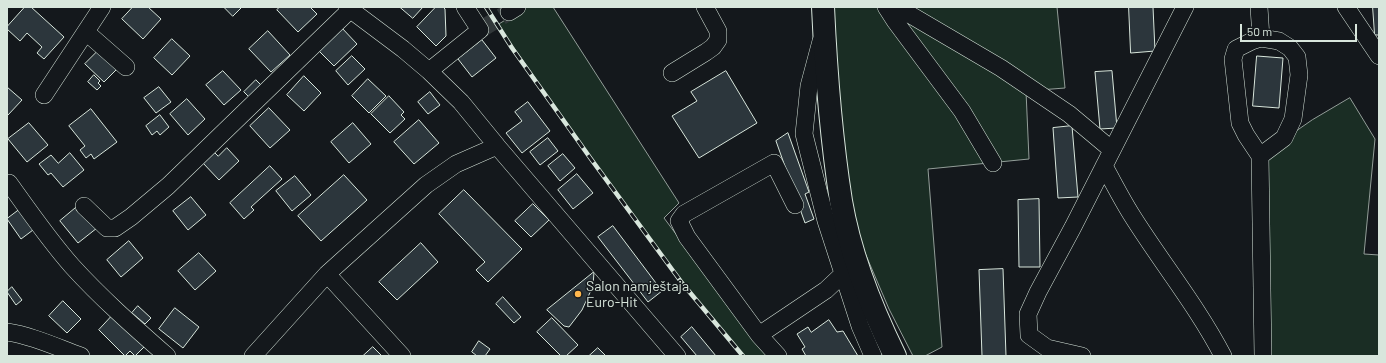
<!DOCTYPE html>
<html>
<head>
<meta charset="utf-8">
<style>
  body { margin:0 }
  #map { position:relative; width:1386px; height:363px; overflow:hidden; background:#14181c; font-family:Barlow,sans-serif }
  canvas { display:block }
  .frame { position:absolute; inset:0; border:8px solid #d8e6dc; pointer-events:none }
  .scale { position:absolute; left:1240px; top:24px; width:117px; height:18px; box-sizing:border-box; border:2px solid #d8e6dc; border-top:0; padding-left:5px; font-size:12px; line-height:14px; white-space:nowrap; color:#d8e6dc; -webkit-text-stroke:3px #14181c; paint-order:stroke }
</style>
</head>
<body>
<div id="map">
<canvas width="1386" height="363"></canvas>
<div class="frame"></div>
<div class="scale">50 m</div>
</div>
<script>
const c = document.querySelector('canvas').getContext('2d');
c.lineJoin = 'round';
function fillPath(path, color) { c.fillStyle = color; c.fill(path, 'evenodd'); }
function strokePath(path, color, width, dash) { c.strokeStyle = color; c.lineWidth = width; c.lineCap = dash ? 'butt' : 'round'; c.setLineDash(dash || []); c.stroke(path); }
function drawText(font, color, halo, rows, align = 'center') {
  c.font = font + ' Barlow,sans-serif'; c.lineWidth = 3; c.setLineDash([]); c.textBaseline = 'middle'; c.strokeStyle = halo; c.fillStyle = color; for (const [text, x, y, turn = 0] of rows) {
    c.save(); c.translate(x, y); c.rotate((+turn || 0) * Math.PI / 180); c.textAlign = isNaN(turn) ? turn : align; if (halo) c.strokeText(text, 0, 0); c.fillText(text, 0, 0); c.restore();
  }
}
const green = new Path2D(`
  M 527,7 L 553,7 L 679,203 L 664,218 L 767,356 L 743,356 L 682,283 L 627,209 L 498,25 Z
  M 823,7 L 1057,7 L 1065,88 L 1026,91 L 1029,159 L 928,169 L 942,347 L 925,356 L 913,356 L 889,309 L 841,197 Z
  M 1350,98 L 1375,139 L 1364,254 L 1379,255 L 1379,356 L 1262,356 L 1260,156 L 1312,120 Z`);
fillPath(green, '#1a2d24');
strokePath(green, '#939e99', 1);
const building = new Path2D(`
  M 25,7 L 31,7 L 64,37 L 44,59 L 37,53 L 42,47 L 27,33 L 20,41 L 7,29 L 7,27 Z
  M 133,7 L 148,7 L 161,19 L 143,39 L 122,19 Z
  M 224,7 L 242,7 L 233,16 Z
  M 280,7 L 310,7 L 317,14 L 298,32 L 277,10 Z
  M 400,7 L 423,7 L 413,18 Z
  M 436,7 L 443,7 L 445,9 L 446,36 L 436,46 L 417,27 Z
  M 1129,7 L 1153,7 L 1155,51 L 1131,53 Z
  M 1373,7 L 1379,7 L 1379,35 L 1375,35 Z
  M 341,27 L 357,44 L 334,66 L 318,50 Z
  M 268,31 L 290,55 L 271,72 L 249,49 Z
  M 172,39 L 190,56 L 172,75 L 154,58 Z
  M 482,40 L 496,58 L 472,77 L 458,59 Z
  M 99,50 L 118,68 L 104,82 L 85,64 Z
  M 352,56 L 365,69 L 348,85 L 336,71 Z
  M 1257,56 L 1283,58 L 1279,108 L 1253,106 Z
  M 223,71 L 241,90 L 224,105 L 206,85 Z
  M 726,71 L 757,123 L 699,158 L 672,116 L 697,101 L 691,92 Z
  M 1112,71 L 1117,128 L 1100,129 L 1095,72 Z
  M 94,75 L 100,81 L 98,83 L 101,86 L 97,90 L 88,82 Z
  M 304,76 L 321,93 L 304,111 L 287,95 Z
  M 368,79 L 386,96 L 369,113 L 352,96 Z
  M 256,80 L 262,86 L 250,98 L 244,92 Z
  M 7,87 L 22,100 L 8,115 L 7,114 Z
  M 159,87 L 171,102 L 156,113 L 144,98 Z
  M 430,92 L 440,105 L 428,114 L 418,102 Z
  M 389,96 L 404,112 L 401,115 L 405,119 L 390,133 L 371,114 Z
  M 187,99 L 205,119 L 188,135 L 170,114 Z
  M 528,102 L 550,131 L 522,153 L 506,133 L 522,121 L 515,112 Z
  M 269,108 L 290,130 L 270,148 L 250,126 Z
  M 91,109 L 117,142 L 94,159 L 91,154 L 86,158 L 80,150 L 85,146 L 69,126 Z
  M 160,115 L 169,127 L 160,135 L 157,131 L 152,135 L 146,126 Z
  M 419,120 L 439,143 L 414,164 L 394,142 Z
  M 29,123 L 48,145 L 27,162 L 8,139 Z
  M 353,123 L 371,144 L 349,163 L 331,142 Z
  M 1072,126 L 1078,197 L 1058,198 L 1053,128 Z
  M 788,133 L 809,192 L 805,194 L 814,219 L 805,223 L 776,141 Z
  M 548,138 L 558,151 L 540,165 L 530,152 Z
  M 227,148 L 239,161 L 219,180 L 203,163 L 214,152 L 218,156 Z
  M 70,153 L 84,170 L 63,187 L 51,173 L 48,175 L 39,164 L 51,155 L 58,163 Z
  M 563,154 L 575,168 L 560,181 L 548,166 Z
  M 270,166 L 282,179 L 251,207 L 254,210 L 244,219 L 230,203 Z
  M 577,174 L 593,193 L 573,209 L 558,190 Z
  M 344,175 L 367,200 L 321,241 L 298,216 Z
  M 295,176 L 311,195 L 292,211 L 276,191 Z
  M 464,190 L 522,249 L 488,282 L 476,270 L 485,262 L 439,214 Z
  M 191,197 L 206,215 L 188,230 L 173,211 Z
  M 1039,199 L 1040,267 L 1019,267 L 1018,200 Z
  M 533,204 L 549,220 L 531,237 L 515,221 Z
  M 78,206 L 97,228 L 78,243 L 60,221 Z
  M 23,207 L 33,230 L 21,239 L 7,219 Z
  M 613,226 L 662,291 L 648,302 L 598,237 Z
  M 129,241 L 143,258 L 121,277 L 107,260 Z
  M 421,243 L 438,262 L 397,300 L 379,282 Z
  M 199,253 L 216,271 L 195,290 L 178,271 Z
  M 1003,269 L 1006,356 L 982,356 L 979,270 Z
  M 594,272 L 593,286 L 582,310 L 569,327 L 564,326 L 547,310 Z
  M 12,287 L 22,300 L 16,305 L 7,292 Z
  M 503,297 L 521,317 L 514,323 L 496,304 Z
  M 63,301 L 81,319 L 67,333 L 49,316 Z
  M 138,306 L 151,318 L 145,324 L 132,313 Z
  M 175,308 L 199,327 L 183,348 L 159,329 Z
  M 111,317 L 115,321 L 118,318 L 146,345 L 135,356 L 130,351 L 125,356 L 99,330 Z
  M 552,318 L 578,345 L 566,356 L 561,356 L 537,332 Z
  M 829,320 L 837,332 L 843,331 L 858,356 L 806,356 L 802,349 L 805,347 L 797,334 L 808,327 L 811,332 Z
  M 692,327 L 716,356 L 697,356 L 681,337 Z
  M 479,341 L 490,349 L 485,356 L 477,356 L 472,352 Z
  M 373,347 L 382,356 L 363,356 Z
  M 598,348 L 606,356 L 589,356 Z`);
fillPath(building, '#2c363c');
strokePath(building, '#d8e6dc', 1);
strokePath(new Path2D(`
  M 480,30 L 509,12`), '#313739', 17, [17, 8]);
const minor = new Path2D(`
  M 347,7 L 403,49 L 429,71 L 461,102 L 497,146 L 677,356
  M 886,7 L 895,21 L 962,111 L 993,163
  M 897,7 L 1001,68 L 1069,114 L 1112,150
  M 1259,7 L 1261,38 L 1252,41 L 1236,49 L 1233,59 L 1240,123 L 1246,135 L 1260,156 L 1263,356
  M 1346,7 L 1379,56
  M 509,12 L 517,7
  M 86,32 L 126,67
  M 821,41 L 809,86 L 804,134 L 826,221 L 860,326 L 873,356
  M 429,71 L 480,30 L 465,7
  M 672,73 L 706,52 L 713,47 L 718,40 L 718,31 L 705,7
  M 44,95 L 102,7
  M 1260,156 L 1284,138 L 1293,119 L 1299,75 L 1297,57 L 1290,48 L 1279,41 L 1261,38
  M 1104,166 C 1113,182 1121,198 1131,214 C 1161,262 1197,306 1223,356
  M 9,183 C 29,211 49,240 72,266 C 101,298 134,327 167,356
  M 84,206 L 107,228 L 115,228 L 131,217 L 168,186 L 350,10
  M 327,274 L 402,356
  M 7,332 C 33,336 56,347 81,356
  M 759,335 L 687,237 L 679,221 L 684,214 L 774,163 L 795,205
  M 253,356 L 327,274 L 426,185 L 456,164 L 497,146
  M 778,356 L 759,335 L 826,290 L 843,274
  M 1082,356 L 1047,348 L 1029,335 L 1028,314 L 1038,292 L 1073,227 L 1185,7`);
const major = new Path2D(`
  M 823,7 C 826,72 831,137 841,201 C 850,254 871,307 895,356`);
strokePath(minor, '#d8e6dc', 18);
strokePath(major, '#d8e6dc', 24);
strokePath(minor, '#14181c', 17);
strokePath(major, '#14181c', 22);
const rail = new Path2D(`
  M 486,7 L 512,48 L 591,159 L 682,283 L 743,356`);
strokePath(rail, '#d8e6dc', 4.5);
strokePath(rail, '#14181c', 3, [9]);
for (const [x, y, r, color] of [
  [578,294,4,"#ffb74d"]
]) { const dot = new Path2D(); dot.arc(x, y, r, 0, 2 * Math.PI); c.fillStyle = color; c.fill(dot); strokePath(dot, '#14181c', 1.5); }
drawText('14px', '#d8e6dc', '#14181c', [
  ["Salon namještaja",586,286],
  ["Euro-Hit",586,302]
], 'left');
</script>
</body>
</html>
